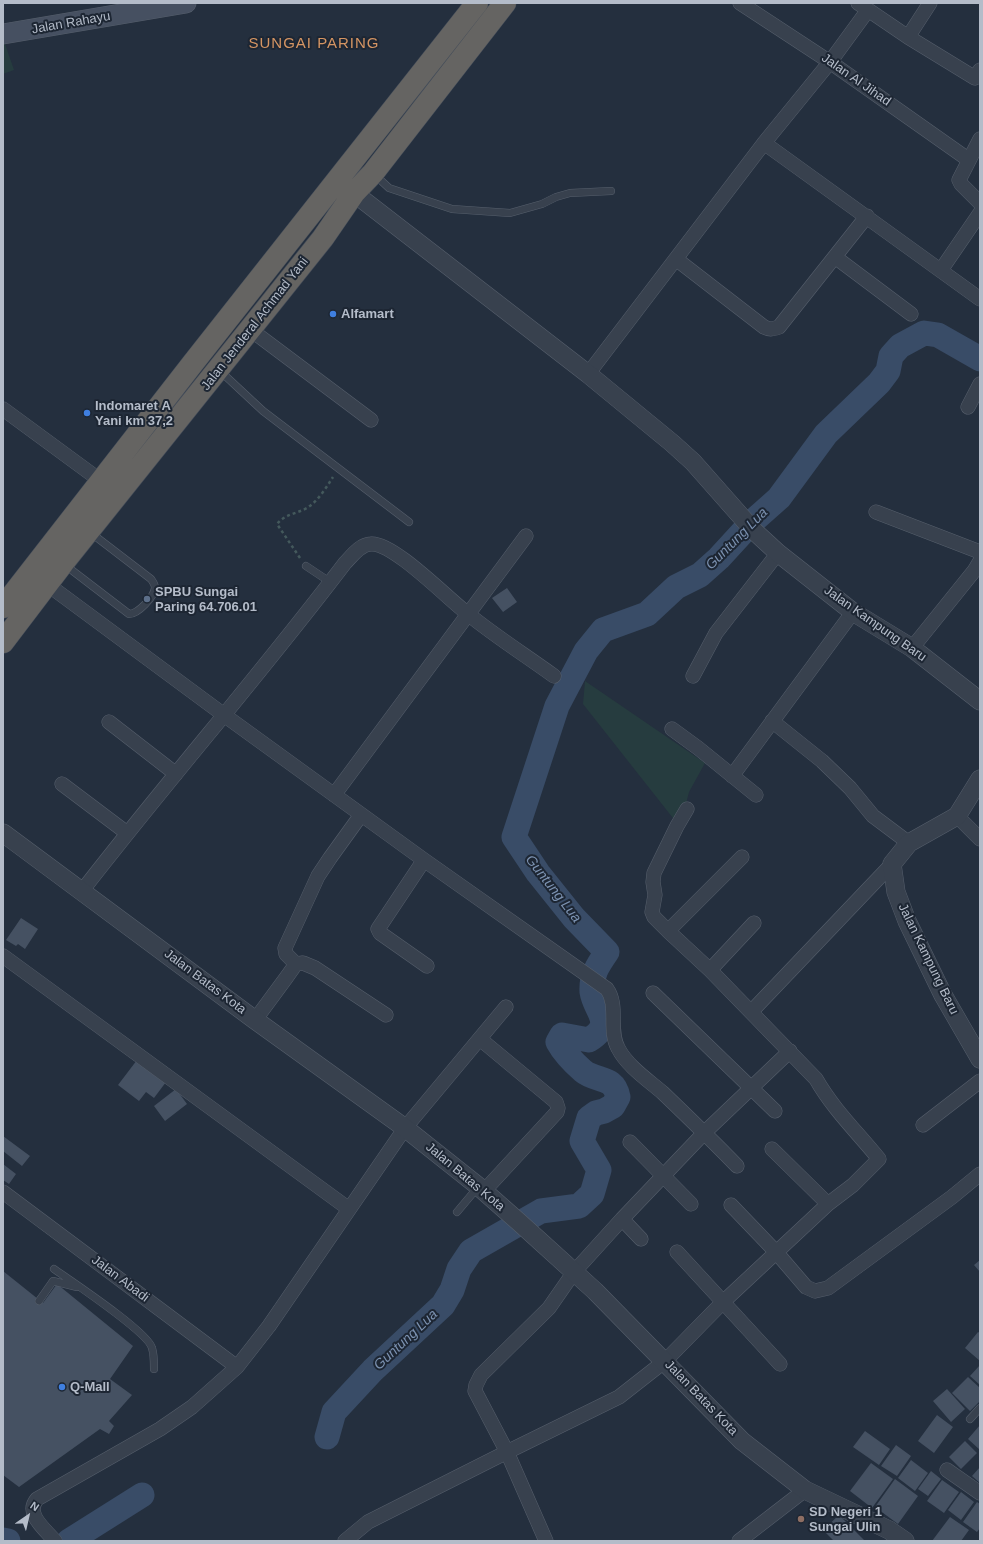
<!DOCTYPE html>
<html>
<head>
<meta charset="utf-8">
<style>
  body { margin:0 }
  #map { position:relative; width:983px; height:1544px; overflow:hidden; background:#242f3e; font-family:Helvetica,sans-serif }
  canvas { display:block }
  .frame { position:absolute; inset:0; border:4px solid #b4bcc9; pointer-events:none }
  .north { position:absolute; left:8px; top:1496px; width:40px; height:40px; -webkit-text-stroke:3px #1d2633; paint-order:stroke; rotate:34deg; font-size:11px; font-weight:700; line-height:16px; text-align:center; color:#b4bcc9 }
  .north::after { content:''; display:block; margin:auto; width:14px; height:18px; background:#b4bcc9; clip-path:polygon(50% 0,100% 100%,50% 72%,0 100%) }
</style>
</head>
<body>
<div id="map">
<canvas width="983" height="1544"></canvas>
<div class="frame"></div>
<div class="north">N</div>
</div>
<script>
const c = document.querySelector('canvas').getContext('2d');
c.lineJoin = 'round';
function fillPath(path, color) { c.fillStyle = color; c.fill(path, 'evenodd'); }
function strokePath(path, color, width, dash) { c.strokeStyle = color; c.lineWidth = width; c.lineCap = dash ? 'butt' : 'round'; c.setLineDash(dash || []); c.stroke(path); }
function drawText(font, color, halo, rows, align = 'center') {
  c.font = font + ' Helvetica,sans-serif'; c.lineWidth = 4; c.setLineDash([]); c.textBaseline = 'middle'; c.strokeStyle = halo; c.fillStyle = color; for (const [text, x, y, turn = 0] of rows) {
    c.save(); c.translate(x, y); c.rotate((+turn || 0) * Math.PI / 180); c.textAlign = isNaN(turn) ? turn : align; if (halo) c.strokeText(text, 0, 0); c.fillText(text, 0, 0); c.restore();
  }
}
fillPath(new Path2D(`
  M 3,38 L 14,70 L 3,74 Z
  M 585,681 L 705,763 L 689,792 L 680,827 L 583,704 Z`), '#263c3f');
strokePath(new Path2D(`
  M 327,1437 L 334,1412 L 373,1370 L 443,1305 L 452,1290 L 459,1269 L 471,1251 L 541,1211 L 579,1206 L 592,1194 L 599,1170 L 582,1141 L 589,1118 L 596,1113 L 604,1111 L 613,1106 L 618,1097 C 614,1075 596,1082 583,1071 C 574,1063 564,1053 558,1042 L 562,1035 L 589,1040 C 616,1023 595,1012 592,992 C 591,975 598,965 607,952 L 574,918 L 538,873 L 514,837 L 557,706 L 586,651 L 603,630 L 647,614 L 676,587 L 700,575 L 719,558 L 752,522 L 779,498 L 826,434 L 879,383 L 888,371 L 891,356 L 900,346 L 924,333 L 938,335 L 980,359
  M 3,1540 L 8,1541
  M 69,1541 L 142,1495`), '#394c67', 25);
fillPath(new Path2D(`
  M 507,588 L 517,602 L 503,612 L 492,598 Z
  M 21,918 L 38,929 L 25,949 L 18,944 L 16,946 L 6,940 Z
  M 137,1060 L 166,1082 L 154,1098 L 146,1092 L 139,1101 L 118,1085 Z
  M 176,1089 L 187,1104 L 165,1121 L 154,1106 Z
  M 3,1136 L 30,1156 L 22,1166 L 3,1151 Z
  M 3,1164 L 16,1174 L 9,1184 L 3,1180 Z
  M 980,1260 L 980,1272 L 974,1265 Z
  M 3,1271 L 43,1303 L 57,1284 L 133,1346 L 110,1379 L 132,1395 L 109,1421 L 114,1426 L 109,1434 L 100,1429 L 19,1487 L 3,1475 Z
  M 978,1332 L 980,1333 L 980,1361 L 965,1348 Z
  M 980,1365 L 980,1385 L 970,1376 Z
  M 968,1377 L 980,1388 L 980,1401 L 970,1411 L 952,1393 Z
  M 947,1389 L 965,1409 L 951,1422 L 933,1401 Z
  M 937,1415 L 953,1427 L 934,1453 L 918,1441 Z
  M 980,1425 L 980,1450 L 968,1439 Z
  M 865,1431 L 890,1449 L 879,1465 L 853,1447 Z
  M 965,1441 L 977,1453 L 961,1469 L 949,1457 Z
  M 896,1445 L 911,1456 L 897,1476 L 881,1466 Z
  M 911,1460 L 928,1473 L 915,1491 L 898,1478 Z
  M 871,1463 L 893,1479 L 872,1508 L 850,1491 Z
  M 980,1467 L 980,1483 L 972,1476 Z
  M 931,1471 L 941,1479 L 928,1496 L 918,1489 Z
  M 895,1479 L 918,1496 L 898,1524 L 875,1507 Z
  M 942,1480 L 959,1492 L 944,1513 L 927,1501 Z
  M 961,1492 L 974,1502 L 961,1520 L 948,1510 Z
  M 977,1502 L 980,1504 L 980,1528 L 977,1532 L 963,1522 Z
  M 839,1515 L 865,1541 L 834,1541 L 823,1530 Z
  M 950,1517 L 969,1530 L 961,1541 L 932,1541 Z`), '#455162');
const service = new Path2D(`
  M 375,175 L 389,188 L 452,209 L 510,213 L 542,204 L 556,197 L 570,193 L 611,191
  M 219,370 L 263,411 L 409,522
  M 65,565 L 129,614 C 138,614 154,597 155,588 C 155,584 153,582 151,579 L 91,533
  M 306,566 L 330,582
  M 457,1212 L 478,1187
  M 54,1269 C 71,1281 148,1332 152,1348 C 154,1354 154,1362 154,1369
  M 39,1301 L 53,1281 L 77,1287
  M 970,1419 L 980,1408`);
const minor = new Path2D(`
  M 740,3 L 830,62 L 969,160
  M 858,3 L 908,37 L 975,78 L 980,70
  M 908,37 L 930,3
  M 980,139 L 959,180 L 961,184 L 980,203
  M 764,143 L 980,299
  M 835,257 L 911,314
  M 676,259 L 764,327 C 770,330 773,329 779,327 L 867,216
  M 941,270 L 980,213
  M 251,330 L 371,420
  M 588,374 L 764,143 L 830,62 L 868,10
  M 968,407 L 980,384
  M 3,409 L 101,481
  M 876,512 L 980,552
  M 47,584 L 224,715 L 424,860 L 607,989 C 619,1006 608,1030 618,1048 C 627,1066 648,1080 663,1093 C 688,1117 713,1141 737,1166
  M 912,648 L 974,571 L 980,561
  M 693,676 L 716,633 L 778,553
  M 772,721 L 822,761 L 850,788 L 873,816 L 909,843
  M 109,722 L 176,774
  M 672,729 L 698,748 L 756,795
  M 732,776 L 853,612
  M 62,784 L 127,833
  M 334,795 L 526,536
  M 687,809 L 677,826 L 654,873 L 653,882 L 655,895 L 652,912 L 654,917 L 668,931 L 710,970 L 816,1079 C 833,1109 858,1133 879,1159 L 853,1185 L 828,1204 L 772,1149
  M 957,816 L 980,839
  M 424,860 L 378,929 L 380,933 L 427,966
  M 82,891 C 168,780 260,675 345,563 C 351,557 360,544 371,544 C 393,542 448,599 468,614 C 495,636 525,655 554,676
  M 668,931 L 742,857
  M 3,956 L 349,1209
  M 296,964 L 303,963 L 315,968 L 386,1015
  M 710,970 L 754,923
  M 653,993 L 775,1111
  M 751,1012 L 892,864
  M 255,1020 L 286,978 L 296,964 L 286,954 L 285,948 L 318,876 L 330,858 L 361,815
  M 480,1039 L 556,1102 L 558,1108 L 557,1112 L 484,1191
  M 923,1125 L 980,1081
  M 630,1142 L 691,1204
  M 3,1192 L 237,1367
  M 731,1205 L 776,1252 L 806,1287 L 815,1291 L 828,1288 L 952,1197 L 980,1174
  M 622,1219 L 641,1239
  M 677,1252 L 780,1364
  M 947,1470 L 980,1493
  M 55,1541 C 46,1530 24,1514 37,1499 L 160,1429 L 192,1407 L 237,1367 L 269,1326 L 405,1128 L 506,1007
  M 345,1541 L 368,1522 L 507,1452 L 619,1397 L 665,1361 L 723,1302 L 828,1204
  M 546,1541 L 507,1452 L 475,1391 L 476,1385 L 481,1375 L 549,1308 L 574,1272 L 622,1219 L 705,1132 L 790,1051
  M 739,1541 L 805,1490`);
const tertiary = new Path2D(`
  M 354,193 L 588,374 L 672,443 L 693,462 L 753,530 L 778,553 L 853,612 L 912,648 L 980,701
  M 980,779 L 957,816 L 909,843 L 892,864 L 896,892 L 907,921 L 943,995 L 980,1059
  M 3,833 L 255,1020 L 405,1128 L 478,1186 L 520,1223 L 595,1291 L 742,1441 L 805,1490 L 889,1530 L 905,1541`);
const secondary = new Path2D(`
  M 3,34 L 186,3`);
const trunk = new Path2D(`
  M 3,607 L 193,363 L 477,3
  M 3,642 L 63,563 L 323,238 L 354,193 L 373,173 L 505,3`);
strokePath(service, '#565f6c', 8);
strokePath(minor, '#565f6c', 15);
strokePath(tertiary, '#565f6c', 19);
strokePath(secondary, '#565f6c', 21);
strokePath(trunk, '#434c59', 23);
strokePath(new Path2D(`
  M 300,558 L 277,524 C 285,514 296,514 307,508 C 318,501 326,488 333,477`), '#44595c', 2.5, [3, 3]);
strokePath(service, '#38414e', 7);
strokePath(minor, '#38414e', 14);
strokePath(tertiary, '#38414e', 18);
strokePath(secondary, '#465061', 20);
strokePath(trunk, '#656462', 22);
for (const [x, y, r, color] of [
  [333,314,4,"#3f7fe0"],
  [87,413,4,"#3f7fe0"],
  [147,599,4,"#5c6f8a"],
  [62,1387,4,"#3f7fe0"],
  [801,1519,4,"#8d6e63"]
]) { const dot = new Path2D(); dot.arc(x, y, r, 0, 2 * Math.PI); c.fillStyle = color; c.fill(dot); strokePath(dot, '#1d2633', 1.5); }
drawText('13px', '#b4bcc9', '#1d2633', [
  ["Jalan Rahayu",71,23,-10],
  ["Jalan Al Jihad",856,80,35],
  ["Jalan Jenderal Achmad Yani",255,324,-52],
  ["Jalan Kampung Baru",875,624,35],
  ["Jalan Kampung Baru",928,959,64],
  ["Jalan Batas Kota",205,982,37],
  ["Jalan Batas Kota",465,1177,40],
  ["Jalan Abadi",120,1279,37],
  ["Jalan Batas Kota",701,1398,46]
]);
drawText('bold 13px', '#b4bcc9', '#1d2633', [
  ["Alfamart",341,314],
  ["Indomaret A",95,406],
  ["Yani km 37,2",95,421],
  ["SPBU Sungai",155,592],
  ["Paring 64.706.01",155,607],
  ["Q-Mall",70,1387],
  ["SD Negeri 1",809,1512],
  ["Sungai Ulin",809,1527]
], 'left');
drawText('italic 14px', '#7c92b1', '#1d2633', [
  ["Guntung Lua",737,539,-45],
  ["Guntung Lua",553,889,52],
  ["Guntung Lua",406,1340,-43]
]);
c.letterSpacing = '1px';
drawText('15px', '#d59563', '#1d2633', [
  ["SUNGAI PARING",314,44]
]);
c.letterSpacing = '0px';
</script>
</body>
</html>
